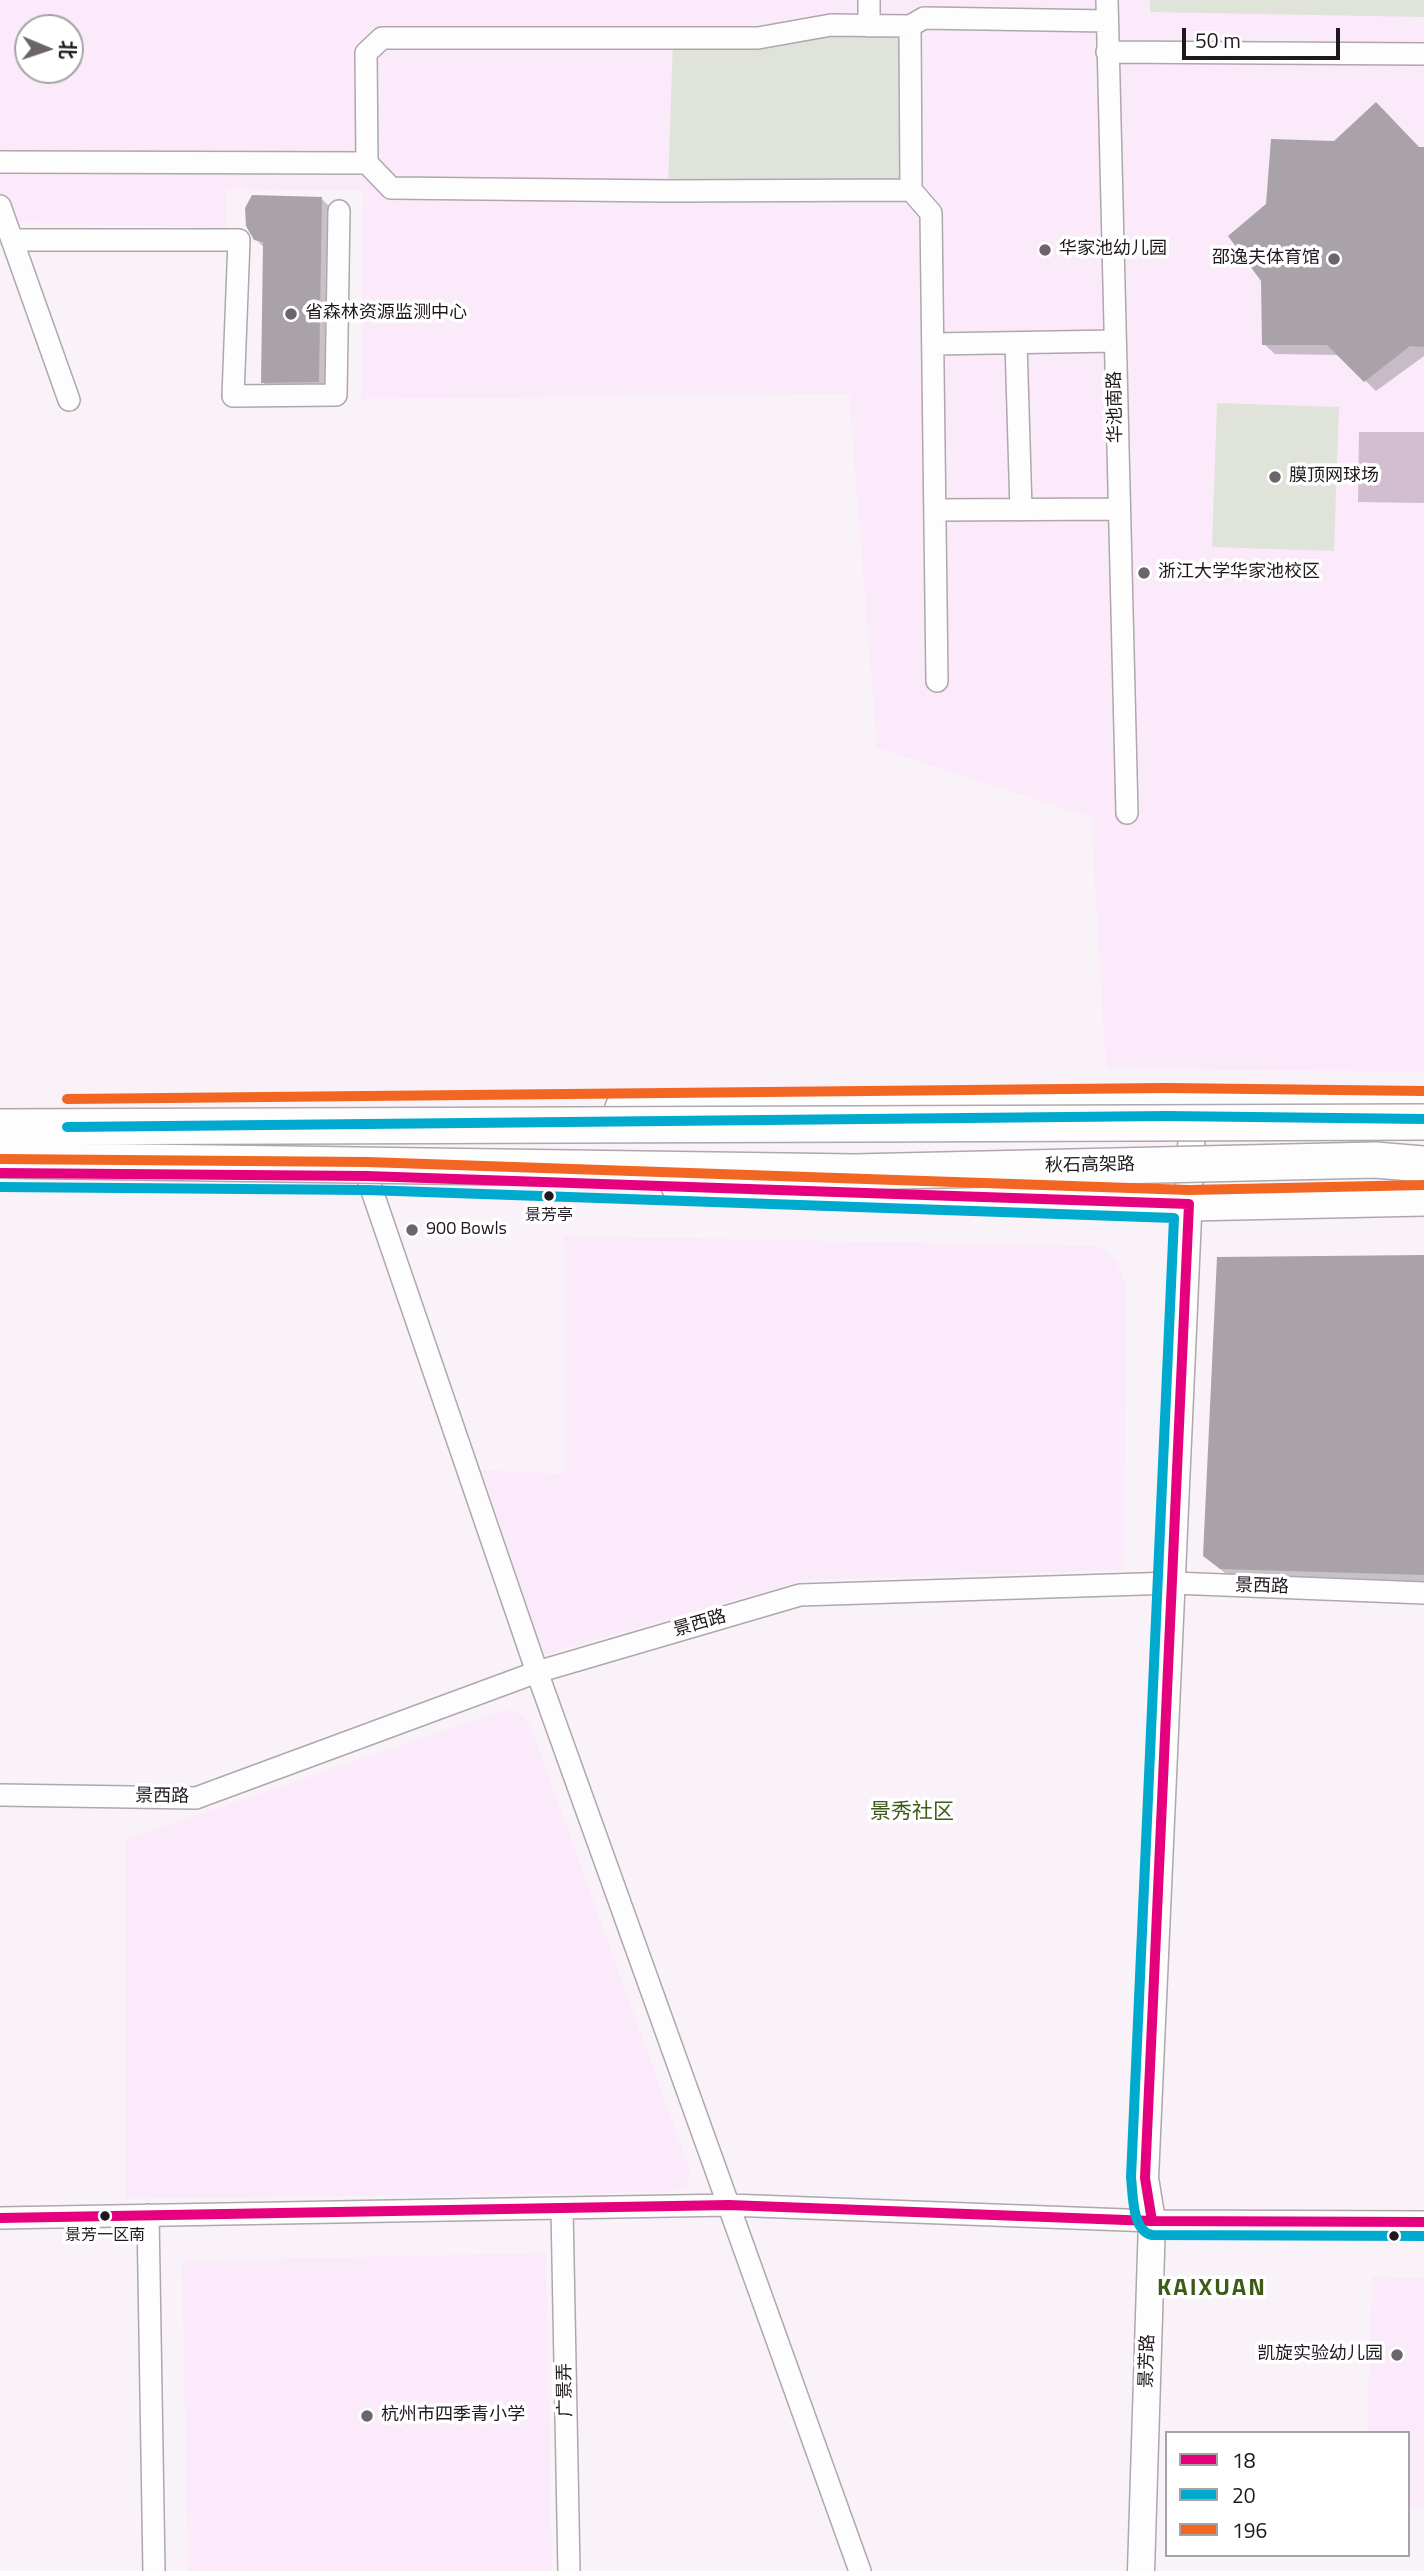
<!DOCTYPE html>
<html>
<head>
<meta charset="utf-8">
<style>
  body { margin:0 }
  #map { position:relative; width:1424px; height:2571px; overflow:hidden; background:#faf2f9; font-family:"Titillium Web","Noto Sans SC",sans-serif }
  canvas { display:block }
  .legend { position:absolute; left:1165px; top:2431px; width:245px; height:126px; box-sizing:border-box; background:#fff; border:2px solid #a5a3a5; margin:0; padding:9px 12px; list-style:none; font-size:21px; color:#1f181e }
  .legend li { display:flex; align-items:center; gap:14px; height:35px }
  .legend b { width:35px; border:2px solid #a5a3a5 }
  .north { position:absolute; left:14px; top:14px; width:70px; height:70px; box-sizing:border-box; background:#fff; border:2px solid #a5a3a5; border-radius:50%; rotate:92deg; font-size:19px; font-weight:700; line-height:28px; text-align:center; color:#1f181e }
  .north::after { content:''; display:block; margin:auto; width:24px; height:32px; background:#6c646b; clip-path:polygon(50% 0,100% 100%,50% 72%,0 100%) }
  .scale { position:absolute; left:1182px; top:28px; width:158px; height:32px; box-sizing:border-box; border:4px solid #1f181e; border-top:0; padding-left:9px; font-size:21px; line-height:24px; white-space:nowrap; color:#1f181e; -webkit-text-stroke:5px #fff; paint-order:stroke }
</style>
</head>
<body>
<div id="map">
<canvas width="1424" height="2571"></canvas>
<ul class="legend">
<li><b style="height:9px;background:#e5007d"></b>18</li>
<li><b style="height:9px;background:#00a9ce"></b>20</li>
<li><b style="height:9px;background:#f26522"></b>196</li>
</ul>
<div class="north">北</div>
<div class="scale">50 m</div>
</div>
<script>
const c = document.querySelector('canvas').getContext('2d');
c.lineJoin = 'round';
function fillPath(path, color) { c.fillStyle = color; c.fill(path, 'evenodd'); }
function strokePath(path, color, width, dash) { c.strokeStyle = color; c.lineWidth = width; c.lineCap = dash ? 'butt' : 'round'; c.setLineDash(dash || []); c.stroke(path); }
function drawText(font, color, halo, rows, align = 'center') {
  c.font = font + ' "Titillium Web","Noto Sans SC",sans-serif'; c.lineWidth = 7; c.setLineDash([]); c.textBaseline = 'middle'; c.strokeStyle = halo; c.fillStyle = color; for (const [text, x, y, turn = 0] of rows) {
    c.save(); c.translate(x, y); c.rotate((+turn || 0) * Math.PI / 180); c.textAlign = isNaN(turn) ? turn : align; if (halo) c.strokeText(text, 0, 0); c.fillText(text, 0, 0); c.restore();
  }
}
fillPath(new Path2D(`
  M 0,0 L 1424,0 L 1424,1072 L 1106,1068 L 1091,817 L 877,748 L 849,394 L 361,399 L 363,190 L 226,189 L 226,228 L 0,222 ZM 28,28 L 70,28 L 70,70 L 28,70 Z
  M 564,1236 L 1097,1246 L 1115,1259 L 1126,1284 L 1124,1570 L 805,1580 L 543,1655 L 482,1470 L 564,1474 Z
  M 504,1710 L 519,1713 L 531,1727 L 690,2171 L 687,2186 L 670,2192 L 125,2199 L 125,1840 Z
  M 546,2253 L 552,2571 L 188,2571 L 182,2261 Z
  M 1372,2277 L 1424,2278 L 1424,2508 L 1408,2508 L 1408,2433 L 1367,2433 Z`), '#fbeafa');
fillPath(new Path2D(`
  M 1150,0 L 1424,0 L 1424,17 L 1150,12 Z
  M 910,26 L 911,190 L 668,191 L 673,38 Z
  M 1217,403 L 1339,407 L 1334,551 L 1212,547 Z`), '#e0e3da');
fillPath(new Path2D(`
  M 1359,432 L 1424,432 L 1424,503 L 1358,502 Z`), '#d2bed0');
fillPath(new Path2D(`
  M 1419,149 L 1424,149 L 1424,356 L 1376,391 L 1339,355 L 1275,354 L 1264,344 Z
  M 322,199 L 332,209 L 329,392 L 273,392 L 263,382 L 265,248 L 255,239 Z
  M 1424,1257 L 1424,1584 L 1232,1579 L 1204,1555 Z`), '#0003');
fillPath(new Path2D(`
  M 1376,102 L 1419,147 L 1424,147 L 1424,347 L 1410,346 L 1364,382 L 1327,345 L 1262,345 L 1261,281 L 1228,236 L 1266,204 L 1271,139 L 1334,141 Z
  M 252,195 L 322,197 L 319,382 L 261,383 L 263,242 L 254,240 L 246,226 L 245,208 Z
  M 1424,1255 L 1424,1575 L 1220,1569 L 1203,1556 L 1217,1257 Z`), '#aaa2a9');
const minor = new Path2D(`
  M 869,0 L 869,26
  M 1107,0 L 1127,813
  M 910,26 L 924,18 L 1107,21
  M 1107,52 L 1424,54
  M 0,162 L 367,163 L 391,188 L 668,191 L 911,190
  M 367,163 L 366,53 L 382,38 L 758,38 L 831,25 L 910,26 L 911,190 L 931,213 L 937,681
  M 0,206 L 69,400
  M 12,240 L 239,240 L 233,396 L 336,395 L 339,211
  M 1016,343 L 1021,510
  M 933,344 L 1115,341
  M 935,510 L 1119,509
  M 367,1176 L 537,1672 L 860,2571
  M 0,1795 L 196,1798 L 537,1672 L 800,1595 L 1173,1583 L 1424,1593
  M 562,2208 L 569,2571
  M 148,2215 L 154,2571
  M 0,2218 L 729,2205 L 1152,2221 L 1424,2222`);
const tertiary = new Path2D(`
  M 1141,2571 L 1152,2221 L 1145,2178 L 1193,1105`);
const primary = new Path2D(`
  M 622,1108 L 1166,1102 L 1415,1105
  M 678,1186 L 1189,1204 L 1424,1199`);
strokePath(minor, '#aea7ad', 24);
strokePath(tertiary, '#aea7ad', 29);
strokePath(primary, '#aea7ad', 36);
strokePath(minor, '#fefdfe', 21);
strokePath(tertiary, '#fefdfe', 26);
strokePath(primary, '#fefdfe', 33);
const trunkBridge = new Path2D(`
  M 0,1127 L 1424,1122
  M 0,1160 L 855,1172 L 1375,1160 L 1424,1164`);
strokePath(trunkBridge, '#aea7ad', 38, []);
strokePath(trunkBridge, '#fefdfe', 35);
strokePath(new Path2D(`
  M 0,1173 L 367,1176 L 1189,1204 L 1145,2178 L 1152,2221
  M 0,2218 L 729,2205 L 1152,2221 L 1424,2222`), '#e5007d', 10);
strokePath(new Path2D(`
  M 67,1127 L 1166,1116 L 1424,1119
  M 0,1187 L 367,1190 L 1174,1218 L 1131,2177 C 1133,2195 1132,2231 1152,2235 L 1424,2236`), '#00a9ce', 10);
strokePath(new Path2D(`
  M 67,1099 L 1166,1088 L 1424,1091
  M 0,1159 L 367,1162 L 1189,1190 L 1424,1185`), '#f26522', 10);
for (const [x, y, r, color] of [
  [1045,250,7,"#6c646b"],
  [1334,259,7,"#6c646b"],
  [291,314,7,"#6c646b"],
  [1275,477,7,"#6c646b"],
  [1144,573,7,"#6c646b"],
  [549,1196,6,"#1f181e"],
  [412,1230,7,"#6c646b"],
  [105,2216,6,"#1f181e"],
  [1394,2236,6,"#1f181e"],
  [1397,2355,7,"#6c646b"],
  [367,2416,7,"#6c646b"]
]) { const dot = new Path2D(); dot.arc(x, y, r, 0, 2 * Math.PI); c.fillStyle = color; c.fill(dot); strokePath(dot, '#fff', 2.5); }
drawText('16px', '#1f181e', '#fff', [
  ["景芳亭",549,1216],
  ["景芳一区南",105,2236]
]);
drawText('18px', '#1f181e', '#fff', [
  ["华家池幼儿园",1059,250],
  ["邵逸夫体育馆",1320,259,"right"],
  ["省森林资源监测中心",305,314],
  ["膜顶网球场",1289,477],
  ["浙江大学华家池校区",1158,573],
  ["900 Bowls",426,1230],
  ["凯旋实验幼儿园",1383,2355,"right"],
  ["杭州市四季青小学",381,2416]
], 'left');
drawText('18px', '#1f181e', '#fff', [
  ["华池南路",1116,407,-91],
  ["秋石高架路",1090,1166,-1],
  ["景西路",1262,1587,2],
  ["景西路",700,1624,-16],
  ["景西路",162,1797,1],
  ["景芳路",1148,2361,-88],
  ["广景弄",566,2390,-91]
]);
drawText('21px', '#3c5b18', '#fff', [
  ["景秀社区",912,1813]
]);
c.letterSpacing = '2px';
drawText('bold 24px', '#3c5b18', '#fff', [
  ["KAIXUAN",1212,2289]
]);
c.letterSpacing = '0px';
</script>
</body>
</html>
